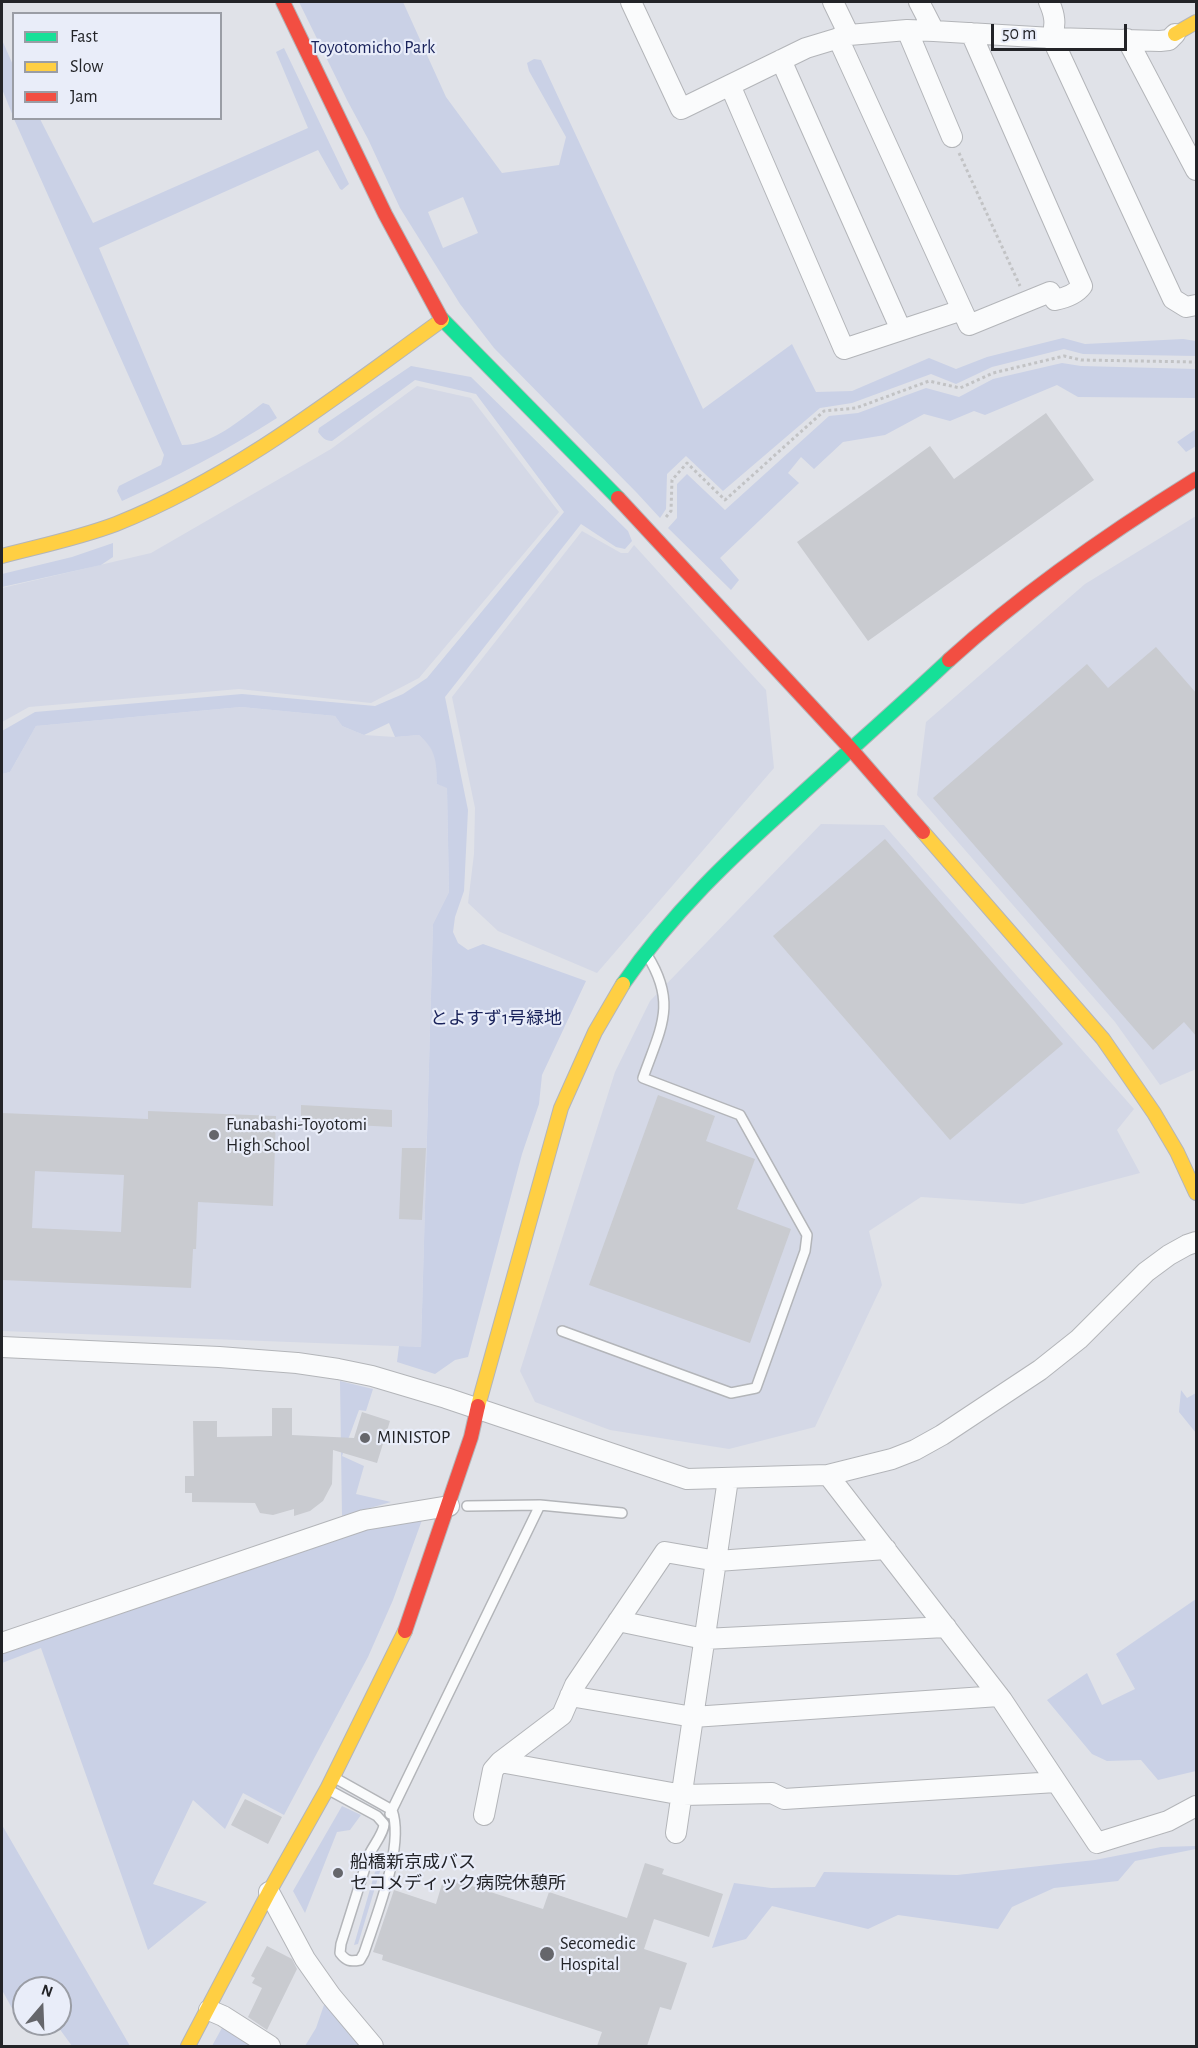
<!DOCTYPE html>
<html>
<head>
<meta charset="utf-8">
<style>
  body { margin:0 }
  #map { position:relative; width:1198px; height:2048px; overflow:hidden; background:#e0e2e8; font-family:"Alegreya Sans",sans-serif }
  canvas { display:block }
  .frame { position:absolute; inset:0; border:3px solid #232428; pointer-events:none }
  .legend { position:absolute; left:12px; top:12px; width:210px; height:108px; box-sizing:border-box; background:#e9edf9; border:2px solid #9a9da5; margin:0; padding:8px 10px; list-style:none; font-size:18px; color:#232428 }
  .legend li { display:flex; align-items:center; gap:12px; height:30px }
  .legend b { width:30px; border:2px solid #9a9da5 }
  .north { position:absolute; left:12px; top:1976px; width:60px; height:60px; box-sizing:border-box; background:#e9edf9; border:2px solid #9a9da5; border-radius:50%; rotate:19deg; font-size:16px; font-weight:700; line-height:24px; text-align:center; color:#232428 }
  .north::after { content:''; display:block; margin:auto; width:21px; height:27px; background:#65666b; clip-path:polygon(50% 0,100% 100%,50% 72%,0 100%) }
  .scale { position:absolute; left:991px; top:24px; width:136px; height:27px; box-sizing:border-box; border:3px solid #232428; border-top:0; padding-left:8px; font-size:18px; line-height:21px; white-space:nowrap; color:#232428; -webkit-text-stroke:4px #e9edf9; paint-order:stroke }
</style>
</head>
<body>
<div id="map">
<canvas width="1198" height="2048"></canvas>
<div class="frame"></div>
<ul class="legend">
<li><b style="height:8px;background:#16e098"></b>Fast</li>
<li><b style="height:8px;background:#ffcf43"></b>Slow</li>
<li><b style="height:8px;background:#f24e42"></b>Jam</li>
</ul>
<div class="north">N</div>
<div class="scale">50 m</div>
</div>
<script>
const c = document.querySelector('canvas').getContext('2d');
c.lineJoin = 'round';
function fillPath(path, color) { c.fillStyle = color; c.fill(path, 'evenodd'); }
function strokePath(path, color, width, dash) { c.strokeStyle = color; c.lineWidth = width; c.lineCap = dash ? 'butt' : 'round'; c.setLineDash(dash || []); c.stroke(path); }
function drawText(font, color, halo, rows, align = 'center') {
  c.font = font + ' "Alegreya Sans","Noto Sans JP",sans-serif'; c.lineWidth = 4.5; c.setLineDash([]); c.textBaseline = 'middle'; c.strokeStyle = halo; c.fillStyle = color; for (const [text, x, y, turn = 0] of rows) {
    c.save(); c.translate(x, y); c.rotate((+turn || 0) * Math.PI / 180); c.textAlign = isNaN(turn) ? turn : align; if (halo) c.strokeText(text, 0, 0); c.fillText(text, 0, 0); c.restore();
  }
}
fillPath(new Path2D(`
  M 417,386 L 471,398 L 559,512 L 419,678 L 371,703 L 239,689 L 29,707 L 2,722 L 2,588 L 151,553 L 331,449 Z
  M 1196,516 L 1196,1069 L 1160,1085 L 1115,1022 L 917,795 L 926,722 L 1085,584 Z
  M 582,531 L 621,553 L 628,553 L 634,545 L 766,690 L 774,768 L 597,973 L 498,931 L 468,903 L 474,854 L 475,808 L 452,697 Z
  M 241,707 L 335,716 L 342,726 L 364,735 L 395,737 L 419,735 L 428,743 L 436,757 L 437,784 L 447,787 L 449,892 L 433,924 L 421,1347 L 2,1331 L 2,774 L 10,772 L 36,726 Z
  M 821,824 L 884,825 L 1134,1109 L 1117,1130 L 1140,1173 L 1023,1204 L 921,1197 L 869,1231 L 882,1285 L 815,1427 L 729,1449 L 610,1430 L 535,1402 L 520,1371 L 615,1072 L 650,1001 Z`), '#d4d8e6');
fillPath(new Path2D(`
  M 299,2 L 403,2 L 446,97 L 502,173 L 559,165 L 566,137 L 529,71 L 527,63 L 534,59 L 541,60 L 703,409 L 792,344 L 816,392 L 852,391 L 929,358 L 956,369 L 987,357 L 1063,338 L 1085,344 L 1183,339 L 1196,341 L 1196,356 L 1083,354 L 1064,349 L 992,367 L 956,384 L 931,374 L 852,403 L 820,408 L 723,491 L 686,456 L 667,474 L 666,509 L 660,518 L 637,493 L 494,348 L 460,304 L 400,208 L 368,139 L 347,100 ZM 463,197 L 478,233 L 443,248 L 428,212 Z
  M 2,40 L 13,65 L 13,116 L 2,89 Z
  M 284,48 L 349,184 L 342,190 L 340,189 L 318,150 L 99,248 L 182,445 C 212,445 240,420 263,403 L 269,405 L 277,418 C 227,450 176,477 122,501 L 117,491 L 119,486 L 161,465 L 164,455 L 14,119 L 40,119 L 93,223 L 308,128 L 276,52 Z
  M 1062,363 L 1081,366 L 1196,369 L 1196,398 L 1078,397 L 1057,385 L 985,415 L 974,411 L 950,421 L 924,414 L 885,435 L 843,442 L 814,469 L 801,457 L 788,473 L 799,483 L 720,558 L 739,580 L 731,590 L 668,528 L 677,518 L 677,484 L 687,474 L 725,510 L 829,416 L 858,413 L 926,388 L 959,397 L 993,379 Z
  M 411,366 L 471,377 L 628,531 L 632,541 L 625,549 L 616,547 L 581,524 L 445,697 L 468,810 L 464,891 L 455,917 L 453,932 L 458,943 L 468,950 L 483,944 L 586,981 L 542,1075 L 539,1104 L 522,1154 L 468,1357 L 455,1360 L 435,1374 L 397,1362 L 399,1346 L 421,1347 L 433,924 L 449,892 L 447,788 L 437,784 C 436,761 437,751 419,735 L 395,737 L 389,723 L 364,735 L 342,726 L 335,716 L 241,707 L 36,726 L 10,772 L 2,774 L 2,731 L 35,712 L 242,694 L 375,706 L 403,694 L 427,678 L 564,512 L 476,394 L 415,380 L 332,441 C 325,441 322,437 318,432 L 319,428 Z
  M 1196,429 L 1196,446 L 1186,452 L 1177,442 Z
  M 113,543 L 113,557 L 101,565 L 2,587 L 2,574 L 72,557 Z
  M 340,1381 L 373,1389 L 366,1411 L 359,1410 L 342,1456 L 364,1466 L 356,1494 L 391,1502 L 342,1516 Z
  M 1181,1390 L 1187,1398 L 1196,1393 L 1196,1433 L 1179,1412 Z
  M 422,1520 L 393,1600 L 368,1657 L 284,1815 L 243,1793 L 225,1829 L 193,1800 L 153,1884 L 207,1902 L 148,1950 L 41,1648 L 2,1663 L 2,1649 L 365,1528 Z
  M 1196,1599 L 1196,1771 L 1158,1780 L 1141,1760 L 1107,1761 L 1092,1754 L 1047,1700 L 1087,1673 L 1102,1705 L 1135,1689 L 1116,1654 Z
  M 342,1806 L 361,1815 L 350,1830 L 337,1832 L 305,1913 L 293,1891 Z
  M 2,1825 L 130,2046 L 72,2046 L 56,2024 L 60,2024 L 60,1988 L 24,1988 L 24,2018 L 19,2021 L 2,1990 Z
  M 1196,1846 L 1196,1849 L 1135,1861 L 1118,1881 L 1054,1888 L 1012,1907 L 998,1929 L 898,1915 L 868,1929 L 772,1906 L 746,1939 L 712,1948 L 734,1883 L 771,1888 L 815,1887 L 824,1872 L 957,1875 L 1095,1860 L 1161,1847 Z
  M 377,1865 L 381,1868 L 358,1944 L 354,1945 Z
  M 329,2003 L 362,2038 L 358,2046 L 305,2046 L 316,2028 L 324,2005 Z
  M 223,2026 L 260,2046 L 212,2046 Z`), '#cad1e6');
fillPath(new Path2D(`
  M 1046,413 L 1094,480 L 868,641 L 797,542 L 930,446 L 954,479 Z
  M 1156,647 L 1197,694 L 1197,1037 L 1184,1022 L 1153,1050 L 933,798 L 1087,664 L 1108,688 Z
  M 885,839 L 1063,1044 L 950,1140 L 773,936 Z
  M 658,1095 L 715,1116 L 706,1141 L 755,1159 L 737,1209 L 791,1229 L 750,1343 L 589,1285 Z
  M 301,1105 L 392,1110 L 392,1127 L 301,1122 Z
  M 148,1111 L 276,1116 L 273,1206 L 198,1202 L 196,1249 L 193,1249 L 191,1288 L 2,1280 L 2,1113 L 148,1119 ZM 35,1171 L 124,1175 L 121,1232 L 32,1228 Z
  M 402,1148 L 426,1148 L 422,1220 L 399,1219 Z
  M 272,1408 L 292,1408 L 292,1435 L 354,1438 L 362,1412 L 390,1421 L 377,1463 L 333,1450 L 332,1484 L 323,1501 L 310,1511 L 294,1516 L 294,1509 L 273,1515 L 260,1513 L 255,1503 L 192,1502 L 192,1493 L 185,1493 L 185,1476 L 194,1476 L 193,1421 L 217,1421 L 217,1437 L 272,1436 Z
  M 245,1799 L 282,1817 L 268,1844 L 231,1825 Z
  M 645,1863 L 664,1869 L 662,1874 L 723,1894 L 709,1937 L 654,1919 L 644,1949 L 687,1963 L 671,2010 L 660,2007 L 647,2046 L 597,2046 L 602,2032 L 382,1960 L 383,1955 L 373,1952 L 394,1890 L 436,1904 L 444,1877 L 543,1909 L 549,1892 L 627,1918 Z
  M 267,1946 L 292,1959 L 297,1969 L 267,2030 L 248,2017 L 262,1988 L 252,1983 L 255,1978 L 251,1976 Z`), '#c9cbd0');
const lane = new Path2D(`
  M 562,1331 L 731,1393 L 756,1388 L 805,1251 L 807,1235 L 740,1115 L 643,1078 C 660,1029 678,1004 647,955
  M 467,1506 L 540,1505 L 622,1513
  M 329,1790 L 377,1816 L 384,1824 C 384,1833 373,1846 369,1855 L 341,1944 L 340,1953 C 346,1961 350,1962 360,1960 L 364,1953 C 376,1916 405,1846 392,1810 L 335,1778
  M 390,1814 L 540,1505`);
const street = new Path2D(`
  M 631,2 L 681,109 L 806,48 L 849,35 L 907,30 L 934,31 L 1052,38 L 1160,41 L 1169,40 L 1175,34
  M 833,2 L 849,35
  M 919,2 L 934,31
  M 1049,2 C 1055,15 1056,24 1052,38 L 1173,299 L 1186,307 L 1196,305
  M 907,30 L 952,137
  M 838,38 L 969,325 L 1050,292 L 1055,300 C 1065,298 1076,294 1082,286 L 971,33
  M 1127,39 L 1196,170
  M 781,60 L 901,330
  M 730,85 L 844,349 L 962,310
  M 2,1347 L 219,1357 L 297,1363 L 338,1369 L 372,1376 L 446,1398 L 687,1479 L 828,1475 L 892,1459 L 915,1450 L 942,1435 L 1040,1370 L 1079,1339 L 1146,1272 L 1169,1255 L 1187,1245 L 1196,1242
  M 828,1475 L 1002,1700 L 1097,1843 L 1168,1821 L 1196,1806
  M 618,1621 L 704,1639 L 946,1627
  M 2,1643 L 364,1520 L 449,1506
  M 570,1696 L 693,1717 L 999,1696
  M 500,1762 L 683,1795 L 772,1793 L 784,1799 L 1056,1782
  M 484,1815 L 493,1770 L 500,1762 L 562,1715 L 575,1685 L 665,1552 L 717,1561 L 886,1549
  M 676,1833 L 728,1479
  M 269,1892 L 305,1959 L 331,1996 L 373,2046
  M 209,2010 L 223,2016 L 270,2046`);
const fast = new Path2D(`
  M 441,318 L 618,498
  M 623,984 C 671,914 731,857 794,801 C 845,754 898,708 949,660`);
const slow = new Path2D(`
  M 1175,34 L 1196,22
  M 2,556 C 40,546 79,538 116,524 C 236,476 338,395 442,320
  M 923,832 L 1103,1039 L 1154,1113 L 1177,1152 L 1196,1193
  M 478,1406 L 561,1108 L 595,1032 L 623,984
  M 188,2046 L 269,1892 L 327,1789 L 405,1631`);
const jam = new Path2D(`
  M 283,2 L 385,214 L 441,318
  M 618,498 L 850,748 L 923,832
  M 949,660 C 1025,591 1109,533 1196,479
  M 405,1631 L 471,1437 L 478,1406`);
strokePath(lane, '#b3b5b9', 12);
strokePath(street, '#b3b5b9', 22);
strokePath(fast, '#b3b5b9', 16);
strokePath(slow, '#b3b5b9', 16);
strokePath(jam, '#b3b5b9', 16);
strokePath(new Path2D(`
  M 959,153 L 1020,286
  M 666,517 L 671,511 L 672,480 L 687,463 L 725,500 L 824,411 L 856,408 L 929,381 L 960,388 L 993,373 L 1064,356 L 1081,360 L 1196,362`), '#c2c3c5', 3, [3, 3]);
strokePath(lane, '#fafbfc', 9);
strokePath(street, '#fafbfc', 20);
strokePath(fast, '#16e098', 14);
strokePath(slow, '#ffcf43', 14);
strokePath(jam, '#f24e42', 14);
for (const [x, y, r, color] of [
  [214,1135,6,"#65666b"],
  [365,1438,6,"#65666b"],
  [338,1873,6,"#65666b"],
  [547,1954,8,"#65666b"]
]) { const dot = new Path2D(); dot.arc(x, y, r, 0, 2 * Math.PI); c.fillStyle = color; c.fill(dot); strokePath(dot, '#e9edf9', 2); }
drawText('18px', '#1a235b', '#e9edf9', [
  ["Toyotomicho Park",373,48],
  ["とよすず1号緑地",496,1019]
]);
drawText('18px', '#232428', '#e9edf9', [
  ["Funabashi-Toyotomi",226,1125],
  ["High School",226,1146],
  ["MINISTOP",377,1438],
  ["船橋新京成バス",350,1863],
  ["セコメディック病院休憩所",350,1884],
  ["Secomedic",560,1944],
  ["Hospital",560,1965]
], 'left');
</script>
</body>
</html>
